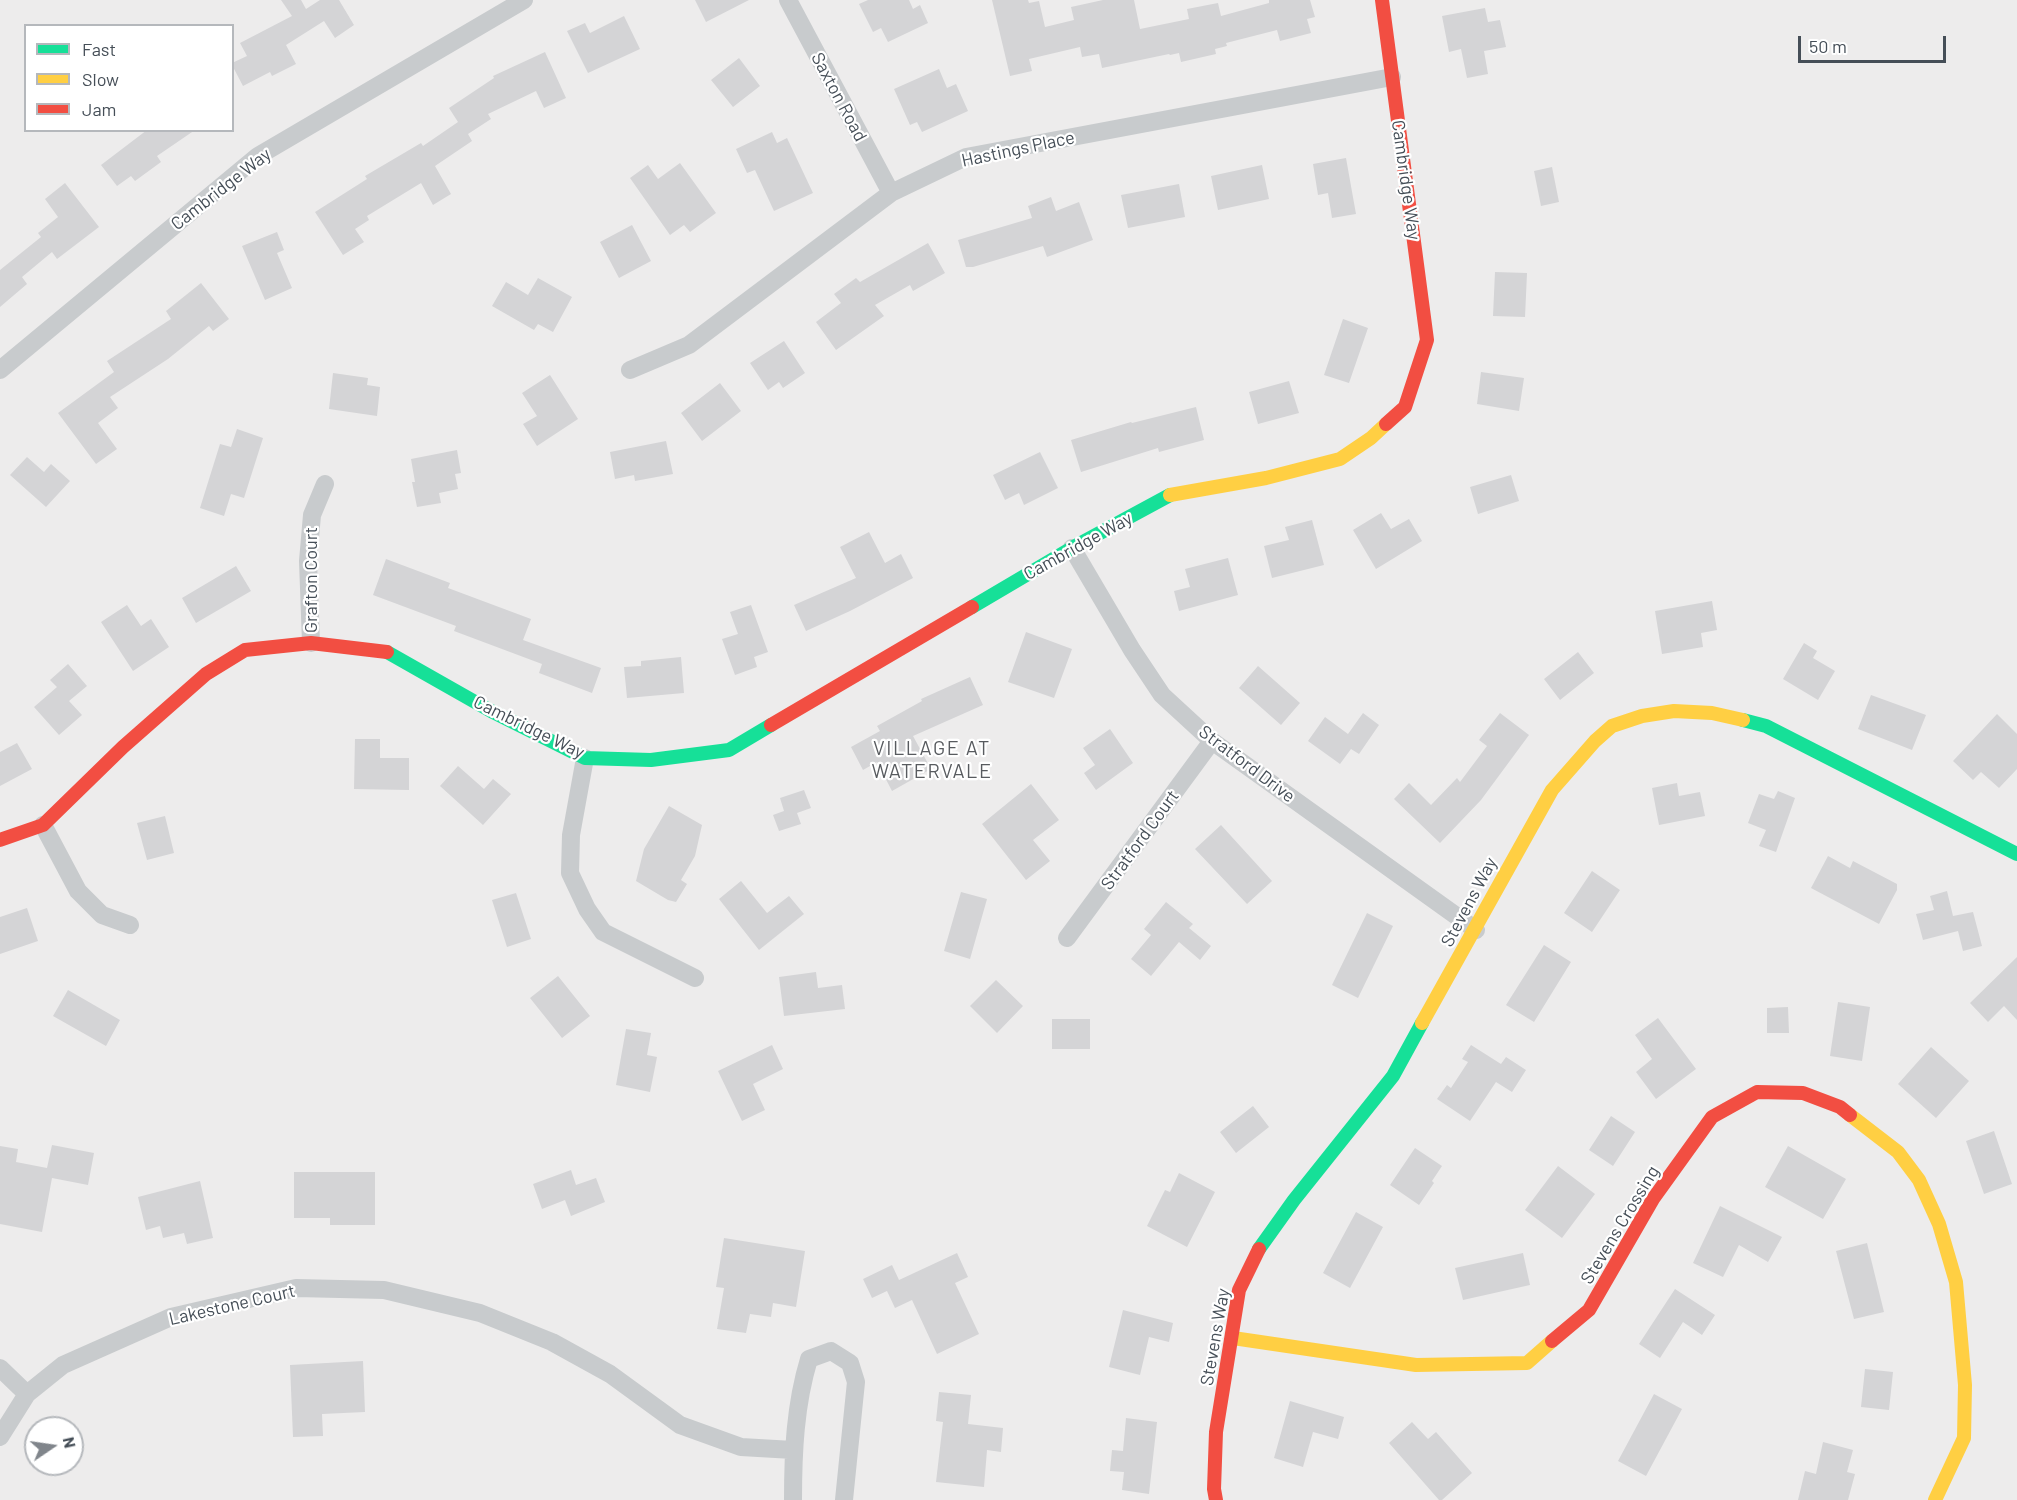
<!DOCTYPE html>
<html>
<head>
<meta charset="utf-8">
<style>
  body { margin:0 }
  #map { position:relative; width:2017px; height:1500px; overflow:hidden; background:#edecec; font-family:Barlow,sans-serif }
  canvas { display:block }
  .legend { position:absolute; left:24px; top:24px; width:210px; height:108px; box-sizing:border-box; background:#fff; border:2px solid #b5b8bc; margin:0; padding:8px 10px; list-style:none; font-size:18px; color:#454e57 }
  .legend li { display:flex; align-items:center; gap:12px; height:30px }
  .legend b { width:30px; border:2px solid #b5b8bc }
  .north { position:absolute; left:24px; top:1416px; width:60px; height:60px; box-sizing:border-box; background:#fff; border:2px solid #b5b8bc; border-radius:50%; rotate:77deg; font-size:16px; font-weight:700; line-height:24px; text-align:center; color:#454e57 }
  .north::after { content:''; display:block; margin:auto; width:21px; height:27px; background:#80858b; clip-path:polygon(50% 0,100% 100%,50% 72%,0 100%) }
  .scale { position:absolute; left:1798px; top:36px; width:148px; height:27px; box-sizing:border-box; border:3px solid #454e57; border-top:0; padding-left:8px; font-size:18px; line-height:21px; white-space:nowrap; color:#454e57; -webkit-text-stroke:4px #fff; paint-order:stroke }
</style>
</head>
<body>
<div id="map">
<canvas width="2017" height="1500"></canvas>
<ul class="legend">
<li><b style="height:8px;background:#16e098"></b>Fast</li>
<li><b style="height:8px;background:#ffcf43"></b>Slow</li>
<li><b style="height:8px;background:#f24e42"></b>Jam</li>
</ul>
<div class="north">N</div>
<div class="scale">50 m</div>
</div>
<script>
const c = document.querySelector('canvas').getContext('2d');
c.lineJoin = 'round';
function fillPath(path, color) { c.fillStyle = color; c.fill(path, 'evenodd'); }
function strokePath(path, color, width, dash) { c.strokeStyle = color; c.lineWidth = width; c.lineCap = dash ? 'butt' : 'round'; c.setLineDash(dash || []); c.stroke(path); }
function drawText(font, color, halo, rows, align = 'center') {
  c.font = font + ' Barlow,sans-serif'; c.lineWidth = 4.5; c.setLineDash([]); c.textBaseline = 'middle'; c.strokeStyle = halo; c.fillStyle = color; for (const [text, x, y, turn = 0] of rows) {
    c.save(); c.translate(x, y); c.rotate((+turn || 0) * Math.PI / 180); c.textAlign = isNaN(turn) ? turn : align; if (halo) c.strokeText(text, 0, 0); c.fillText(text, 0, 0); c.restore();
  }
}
fillPath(new Path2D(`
  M 281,0 L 301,0 L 306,9 L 320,0 L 339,0 L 354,25 L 335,38 L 324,21 L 286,45 L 296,64 L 272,76 L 270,72 L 243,86 L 232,65 L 232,63 L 247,56 L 240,43 L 292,16 Z
  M 695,0 L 749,0 L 706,22 Z
  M 868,0 L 909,0 L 913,9 L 920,5 L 928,23 L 888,42 L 881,28 L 873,32 L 859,4 Z
  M 992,0 L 1028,0 L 1029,3 L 1039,1 L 1045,27 L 1074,20 L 1071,7 L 1103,0 L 1134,0 L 1140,29 L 1189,19 L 1187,9 L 1218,3 L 1221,16 L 1269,3 L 1269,0 L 1310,0 L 1315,17 L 1307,19 L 1311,33 L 1280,41 L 1277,30 L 1226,43 L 1227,46 L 1215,49 L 1216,54 L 1181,62 L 1179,53 L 1170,55 L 1169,54 L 1102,68 L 1099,54 L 1082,57 L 1080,47 L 1029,59 L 1032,71 L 1010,76 Z
  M 1485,8 L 1488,22 L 1500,20 L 1506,47 L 1484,51 L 1488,74 L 1467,78 L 1461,49 L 1449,52 L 1442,16 Z
  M 624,16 L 640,49 L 588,73 L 567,31 L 585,23 L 590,33 Z
  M 545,52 L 566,98 L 544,108 L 536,91 L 488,114 L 491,119 L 468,134 L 472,141 L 435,166 L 451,194 L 433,205 L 421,183 L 367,216 L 369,220 L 355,229 L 364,242 L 343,255 L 315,212 L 367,179 L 365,176 L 421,143 L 423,146 L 458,122 L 449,108 L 494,78 L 493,76 Z
  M 739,58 L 760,86 L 733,107 L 711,80 Z
  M 939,69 L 947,88 L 956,84 L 968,111 L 922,132 L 917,122 L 910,125 L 894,89 Z
  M 147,130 L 195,130 L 157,156 L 161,162 L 135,181 L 131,176 L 117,186 L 101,165 Z
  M 772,132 L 777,143 L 787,138 L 813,193 L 774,211 L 755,170 L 747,173 L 736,149 Z
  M 1346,158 L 1356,214 L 1332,218 L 1328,193 L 1318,195 L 1313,164 Z
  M 680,163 L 716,213 L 690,232 L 684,225 L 670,235 L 630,178 L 648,165 L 658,179 Z
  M 1262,165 L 1269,199 L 1218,210 L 1211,176 Z
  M 1552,167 L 1559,202 L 1541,206 L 1534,171 Z
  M 65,183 L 99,227 L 57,259 L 52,252 L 22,277 L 27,284 L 0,307 L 0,270 L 41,237 L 38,233 L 58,217 L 45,199 Z
  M 1179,184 L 1185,217 L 1128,228 L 1121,195 Z
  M 1051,197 L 1056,211 L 1079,202 L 1093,240 L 1047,257 L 1043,246 L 973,267 L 966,267 L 958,240 L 1032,218 L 1028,206 Z
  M 632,225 L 651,261 L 619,278 L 600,242 Z
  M 277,232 L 284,250 L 277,253 L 292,288 L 265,300 L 242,246 Z
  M 928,243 L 945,273 L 913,291 L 910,285 L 875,305 L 884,316 L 836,350 L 816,322 L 841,303 L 834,294 L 856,278 L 860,282 Z
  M 1495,272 L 1527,273 L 1525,317 L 1493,316 Z
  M 538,278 L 572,297 L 553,332 L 538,324 L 534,330 L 492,306 L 506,282 L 528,295 Z
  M 201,283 L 229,319 L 213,331 L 209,326 L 168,359 L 110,397 L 118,408 L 98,423 L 117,449 L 96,464 L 58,413 L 114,372 L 107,361 L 171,319 L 166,311 Z
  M 1343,319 L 1368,328 L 1349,383 L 1324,375 Z
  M 784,341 L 805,373 L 783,388 L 779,382 L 768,390 L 750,363 Z
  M 1481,372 L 1524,378 L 1519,411 L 1477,404 Z
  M 333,373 L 368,378 L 367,385 L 380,387 L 377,416 L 329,409 Z
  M 550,375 L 578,419 L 537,446 L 523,424 L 537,416 L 522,393 Z
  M 1289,381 L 1299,413 L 1258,424 L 1249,392 Z
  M 720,383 L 741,411 L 702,441 L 681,413 Z
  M 1196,407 L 1204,440 L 1159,452 L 1158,448 L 1081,472 L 1071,440 L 1131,422 L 1132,423 Z
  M 237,429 L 263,438 L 244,498 L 231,494 L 224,516 L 200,508 L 220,444 L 231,447 Z
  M 666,441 L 673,474 L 635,481 L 634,475 L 615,479 L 610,452 Z
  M 457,450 L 461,473 L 455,474 L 458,489 L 439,493 L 441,503 L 417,507 L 412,482 L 415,482 L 411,459 Z
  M 1040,452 L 1058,488 L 1024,505 L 1019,493 L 1005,500 L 993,475 Z
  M 27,457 L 44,472 L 51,464 L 70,481 L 46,507 L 10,475 Z
  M 1511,475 L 1519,501 L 1478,514 L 1470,487 Z
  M 1381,513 L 1391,529 L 1409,519 L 1422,541 L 1376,569 L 1353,530 Z
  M 1312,520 L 1324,565 L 1272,578 L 1264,546 L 1289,540 L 1285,527 Z
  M 869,532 L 885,563 L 901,554 L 913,578 L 850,611 L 806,631 L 794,605 L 856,578 L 840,547 Z
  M 1228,558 L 1238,595 L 1179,611 L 1174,591 L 1190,587 L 1185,569 Z
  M 386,559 L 450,583 L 448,588 L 531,619 L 523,640 L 601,668 L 592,693 L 539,673 L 542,664 L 454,631 L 456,626 L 373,595 Z
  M 236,566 L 251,591 L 196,623 L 182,598 Z
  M 1712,601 L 1717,630 L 1701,633 L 1703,647 L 1662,654 L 1655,611 Z
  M 127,605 L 141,626 L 151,619 L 169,647 L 133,671 L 101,622 Z
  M 751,605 L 768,652 L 754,657 L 757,667 L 735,675 L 722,639 L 738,634 L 730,612 Z
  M 1026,632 L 1072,649 L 1054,698 L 1008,682 Z
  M 1804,643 L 1817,651 L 1813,658 L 1835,671 L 1818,700 L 1783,679 Z
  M 1578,652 L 1594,673 L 1560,700 L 1544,679 Z
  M 681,657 L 684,693 L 627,698 L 624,667 L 641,666 L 641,661 Z
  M 68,664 L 87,686 L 69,701 L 82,715 L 59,735 L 34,707 L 57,687 L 50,680 Z
  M 1258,666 L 1300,703 L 1281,725 L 1239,688 Z
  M 970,677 L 983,705 L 913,736 L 931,769 L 892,791 L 877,762 L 863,770 L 851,747 L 880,731 L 877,726 L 922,701 L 921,699 Z
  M 1871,695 L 1926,715 L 1912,750 L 1858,729 Z
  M 1363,713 L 1379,725 L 1359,754 L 1351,749 L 1340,764 L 1308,741 L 1325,717 L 1348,734 Z
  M 1500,713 L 1529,735 L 1481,800 L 1440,843 L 1394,799 L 1409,783 L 1431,805 L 1457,778 L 1460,782 L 1487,746 L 1479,740 Z
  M 1997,714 L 2017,734 L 2017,769 L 1999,788 L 1981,772 L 1973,780 L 1953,761 Z
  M 1110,729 L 1133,763 L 1096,790 L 1084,773 L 1095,765 L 1083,748 Z
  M 355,739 L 380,739 L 380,758 L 409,758 L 409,790 L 354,789 Z
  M 17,743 L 32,769 L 0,786 L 0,752 Z
  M 458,766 L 484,789 L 493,779 L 511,794 L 483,825 L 440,786 Z
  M 1677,783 L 1679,796 L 1700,792 L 1705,816 L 1659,825 L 1652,788 Z
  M 1031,784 L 1059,820 L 1033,840 L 1050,861 L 1026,880 L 982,824 Z
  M 804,790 L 811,808 L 797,813 L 801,824 L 779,831 L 773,815 L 784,811 L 780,798 Z
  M 1778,791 L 1795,798 L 1776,852 L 1759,846 L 1766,830 L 1748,823 L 1759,794 L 1774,799 Z
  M 669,806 L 702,825 L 695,856 L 681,880 L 687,884 L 676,902 L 668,900 L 636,881 L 644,849 Z
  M 165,816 L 174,853 L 147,860 L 137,823 Z
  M 1221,825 L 1272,881 L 1247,904 L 1195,849 Z
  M 1828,856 L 1850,868 L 1853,861 L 1897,884 L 1897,890 L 1879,924 L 1811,888 Z
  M 1592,871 L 1620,890 L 1592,932 L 1564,913 Z
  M 741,881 L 767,913 L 789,896 L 804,914 L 759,950 L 719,899 Z
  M 1947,891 L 1953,916 L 1973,912 L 1982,946 L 1963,951 L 1958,931 L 1923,940 L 1916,914 L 1934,910 L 1930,896 Z
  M 961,892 L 987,899 L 970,959 L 944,951 Z
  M 516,893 L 531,939 L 507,947 L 492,900 Z
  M 1166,902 L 1193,924 L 1189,928 L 1211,946 L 1200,960 L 1179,942 L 1151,976 L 1131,959 L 1151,935 L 1144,929 Z
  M 27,908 L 38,941 L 0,954 L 0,917 Z
  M 1367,913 L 1393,926 L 1358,998 L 1332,985 Z
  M 1544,945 L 1571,962 L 1534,1022 L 1506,1005 Z
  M 2017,957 L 2017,1020 L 2004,1006 L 1988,1022 L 1970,1003 Z
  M 816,972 L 818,988 L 842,985 L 845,1009 L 784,1016 L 779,977 Z
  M 558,976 L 590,1016 L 562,1038 L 530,998 Z
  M 996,980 L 1023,1006 L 997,1033 L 970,1006 Z
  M 68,990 L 120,1020 L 106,1046 L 53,1016 Z
  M 1838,1002 L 1870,1007 L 1862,1061 L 1830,1056 Z
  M 1788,1007 L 1789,1033 L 1767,1033 L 1767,1008 Z
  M 1658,1018 L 1696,1069 L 1656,1099 L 1636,1072 L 1652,1059 L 1635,1035 Z
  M 1052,1019 L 1090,1019 L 1090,1049 L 1052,1049 Z
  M 626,1029 L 651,1033 L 647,1055 L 657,1057 L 650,1092 L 616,1085 Z
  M 772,1045 L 783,1069 L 753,1084 L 765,1110 L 742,1121 L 718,1071 Z
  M 1471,1045 L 1501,1064 L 1506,1057 L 1526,1070 L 1512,1092 L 1496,1082 L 1470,1121 L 1437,1099 L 1447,1085 L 1451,1088 L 1468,1062 L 1462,1059 Z
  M 1931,1047 L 1969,1081 L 1936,1118 L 1898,1084 Z
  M 1253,1106 L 1269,1127 L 1236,1153 L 1220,1132 Z
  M 1611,1116 L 1635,1132 L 1613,1166 L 1589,1150 Z
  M 1994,1131 L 2012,1184 L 1984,1194 L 1966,1141 Z
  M 52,1145 L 94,1153 L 88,1185 L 52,1178 L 42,1232 L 0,1224 L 0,1146 L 18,1149 L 16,1162 L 47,1168 Z
  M 1788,1146 L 1846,1179 L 1823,1219 L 1765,1187 Z
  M 1415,1148 L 1442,1166 L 1432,1181 L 1434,1183 L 1419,1205 L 1390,1185 Z
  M 1558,1166 L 1595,1194 L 1562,1238 L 1525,1210 Z
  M 571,1170 L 576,1185 L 596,1178 L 605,1202 L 571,1216 L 565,1200 L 542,1209 L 533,1184 Z
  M 294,1172 L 375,1172 L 375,1225 L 330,1225 L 330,1218 L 294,1218 Z
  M 1179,1173 L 1215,1192 L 1187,1247 L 1147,1226 L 1165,1190 L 1170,1192 Z
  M 200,1181 L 213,1238 L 187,1244 L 184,1233 L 163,1238 L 160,1226 L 146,1230 L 138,1197 Z
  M 1720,1206 L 1782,1237 L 1768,1262 L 1739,1245 L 1723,1277 L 1693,1263 Z
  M 1356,1212 L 1383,1227 L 1350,1288 L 1323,1273 Z
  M 724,1238 L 805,1251 L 796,1307 L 773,1303 L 771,1317 L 750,1314 L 746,1333 L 717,1329 L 724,1288 L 716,1287 Z
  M 1867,1243 L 1884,1312 L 1854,1319 L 1836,1251 Z
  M 957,1253 L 968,1277 L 955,1283 L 979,1334 L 937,1354 L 912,1300 L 895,1308 L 887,1291 L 872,1298 L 863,1279 L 892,1265 L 899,1280 Z
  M 1523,1253 L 1530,1285 L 1463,1300 L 1455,1268 Z
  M 1675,1289 L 1715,1315 L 1702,1335 L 1683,1322 L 1660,1358 L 1639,1344 Z
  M 1123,1310 L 1173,1323 L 1169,1342 L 1149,1337 L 1140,1375 L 1109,1367 Z
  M 363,1361 L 365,1412 L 322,1414 L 323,1436 L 293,1437 L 290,1365 Z
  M 1865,1369 L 1893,1372 L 1889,1410 L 1861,1407 Z
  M 939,1392 L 971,1395 L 968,1424 L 1003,1428 L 1001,1452 L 987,1450 L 984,1487 L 936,1482 L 943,1422 L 936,1421 Z
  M 1654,1394 L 1682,1409 L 1646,1476 L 1618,1461 Z
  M 1290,1401 L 1344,1417 L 1338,1439 L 1313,1432 L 1303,1467 L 1274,1458 Z
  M 1126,1418 L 1157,1422 L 1149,1494 L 1122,1490 L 1124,1472 L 1110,1471 L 1112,1450 L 1123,1451 Z
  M 1412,1422 L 1428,1439 L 1436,1432 L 1472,1473 L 1442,1500 L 1439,1500 L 1389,1443 Z
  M 1823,1442 L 1853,1450 L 1847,1472 L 1855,1474 L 1848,1500 L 1798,1500 L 1805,1471 L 1816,1474 Z`), '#d4d4d6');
strokePath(new Path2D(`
  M 788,0 L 891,193
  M 0,370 L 258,156 L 524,0
  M 630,370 L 689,345 L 891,193 L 966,157 L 1392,77
  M 1072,548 L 1132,650 L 1162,695 L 1212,741 L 1476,930
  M 311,643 L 308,561 L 312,515 L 325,484
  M 585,758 L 571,835 L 570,873 L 587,909 L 603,932 L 695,978
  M 43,825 L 78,891 L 102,915 L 130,925
  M 1067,938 L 1212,741
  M 0,1368 L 27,1394
  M 0,1437 L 27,1394 L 63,1365 L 171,1317 L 296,1288 L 384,1290 L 480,1313 L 552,1342 L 610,1374 L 680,1425 L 741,1447 L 793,1450
  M 793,1500 C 793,1453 795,1405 809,1359 L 831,1351 L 850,1363 L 856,1382 L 844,1500`), '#c8cbcd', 18);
strokePath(new Path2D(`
  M 972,607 L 1072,548 L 1170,495
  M 387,652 L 491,711 L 585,758 L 651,760 L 729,750 L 771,725
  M 1743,720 L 1766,726 L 2017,854
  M 1259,1249 L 1294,1200 L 1393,1076 L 1422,1023`), '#16e098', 14);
strokePath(new Path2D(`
  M 1170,495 L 1266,478 L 1340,459 L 1371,438 L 1386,424
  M 1422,1023 L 1552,790 L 1595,741 L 1612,726 L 1642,716 L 1674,711 L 1712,713 L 1743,720
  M 1850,1115 L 1898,1152 L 1919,1180 L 1939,1224 L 1956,1282 L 1965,1385 L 1964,1438 L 1935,1500
  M 1233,1338 L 1416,1365 L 1527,1363 L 1552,1341`), '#ffcf43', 14);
strokePath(new Path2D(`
  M 1382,0 L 1427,340 L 1405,407 L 1386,424
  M 771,725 L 972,607
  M 0,840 L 43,825 L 123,747 L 206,674 L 245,650 L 311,643 L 387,652
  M 1552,1341 L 1589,1310 L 1653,1199 L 1712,1117 L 1757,1092 L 1803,1093 L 1840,1107 L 1850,1115
  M 1216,1500 L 1214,1489 L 1216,1432 L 1239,1290 L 1259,1249`), '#f24e42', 14);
drawText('18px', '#454e57', '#fff', [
  ["Saxton Road",839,97,62],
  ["Hastings Place",1018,149,-12],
  ["Cambridge Way",1406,180,82],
  ["Cambridge Way",221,189,-38],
  ["Cambridge Way",1078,546,-29],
  ["Grafton Court",311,580,-90],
  ["Cambridge Way",529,727,26],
  ["Stratford Drive",1247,764,37],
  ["Stratford Court",1140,840,-54],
  ["Stevens Way",1469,902,-62],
  ["Stevens Crossing",1620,1225,-59],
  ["Lakestone Court",232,1305,-13],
  ["Stevens Way",1215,1337,-80]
]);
c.letterSpacing = '1.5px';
drawText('20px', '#585b5f', '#fff', [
  ["VILLAGE AT",932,748],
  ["WATERVALE",932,771]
]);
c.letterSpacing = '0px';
</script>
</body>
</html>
